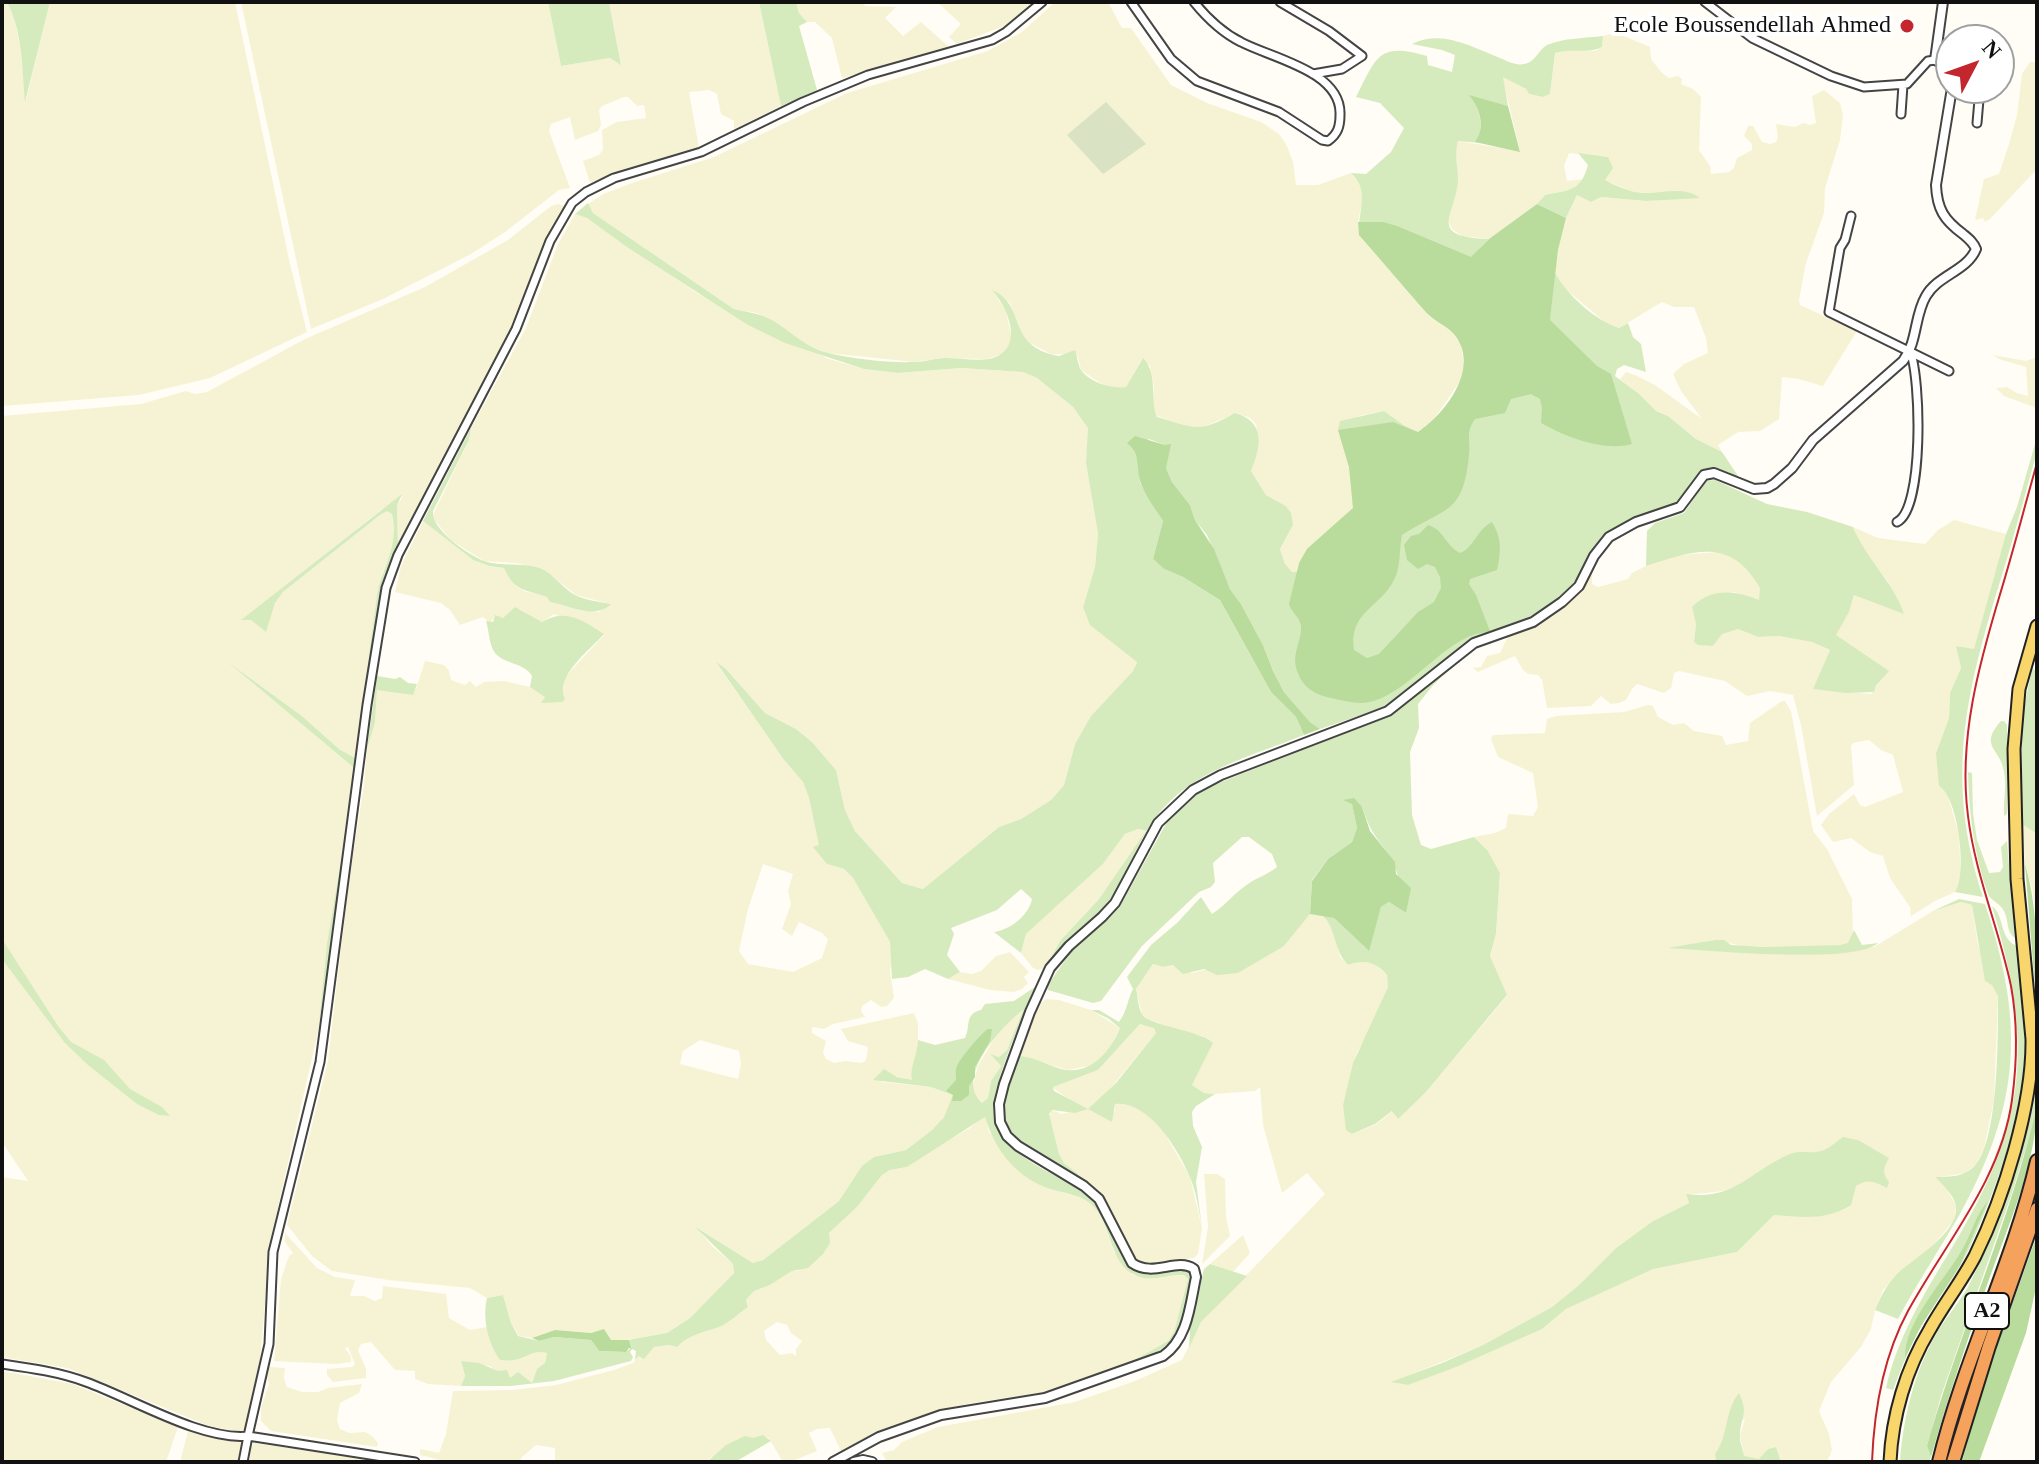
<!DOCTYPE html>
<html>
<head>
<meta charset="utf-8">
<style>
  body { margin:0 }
  #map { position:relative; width:2039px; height:1464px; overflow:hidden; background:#fffdf5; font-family:Georgia,serif }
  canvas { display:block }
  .frame { position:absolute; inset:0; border:4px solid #111; pointer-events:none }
  .north { position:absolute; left:1935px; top:24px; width:80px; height:80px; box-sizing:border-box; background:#fff; border:2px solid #a0a0a0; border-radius:50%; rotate:49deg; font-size:22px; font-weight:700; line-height:32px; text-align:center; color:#111 }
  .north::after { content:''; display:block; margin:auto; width:28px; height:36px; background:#c4262e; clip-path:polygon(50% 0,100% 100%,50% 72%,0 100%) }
</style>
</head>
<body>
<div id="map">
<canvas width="2039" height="1464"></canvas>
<div class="frame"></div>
<div class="north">N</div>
</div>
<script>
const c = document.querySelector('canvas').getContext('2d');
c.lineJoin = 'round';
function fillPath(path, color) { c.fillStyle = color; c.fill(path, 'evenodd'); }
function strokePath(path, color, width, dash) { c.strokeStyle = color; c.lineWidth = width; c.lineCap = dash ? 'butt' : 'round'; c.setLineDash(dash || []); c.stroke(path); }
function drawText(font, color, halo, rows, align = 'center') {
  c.font = font + ' Georgia,serif'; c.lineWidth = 8; c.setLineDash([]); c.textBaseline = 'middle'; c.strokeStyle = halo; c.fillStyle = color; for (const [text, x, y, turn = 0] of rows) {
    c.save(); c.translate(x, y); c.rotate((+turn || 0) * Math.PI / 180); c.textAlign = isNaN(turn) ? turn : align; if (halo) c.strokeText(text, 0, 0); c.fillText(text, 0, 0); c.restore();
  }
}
fillPath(new Path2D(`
  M 2,2 L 7,2 L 13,13 L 20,45 L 26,100 L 50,2 L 235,2 L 290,264 L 307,332 L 210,378 L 139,395 L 2,406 Z
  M 241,2 L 548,2 L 561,66 L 610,58 L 621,64 L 609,2 L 759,2 L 781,106 L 734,129 L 734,121 L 721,114 L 717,94 L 709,90 L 689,92 L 699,148 L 625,169 L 590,183 L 583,161 L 599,155 L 603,150 L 602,130 L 617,122 L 646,118 L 644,105 L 637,106 L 628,97 L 624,97 L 602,106 L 599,110 L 601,125 L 598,131 L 575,140 L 570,117 L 551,124 L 549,131 L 570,188 L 559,190 L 505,232 L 471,254 L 383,299 L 311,329 Z
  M 796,2 L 863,2 L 865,6 L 896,7 L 885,18 L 903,36 L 921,22 L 949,47 L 842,78 L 832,38 L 815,22 L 807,22 L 799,13 Z
  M 937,2 L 1034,2 L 1004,26 L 957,44 L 949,37 L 961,24 Z
  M 1055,2 L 1108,2 L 1122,28 L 1131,28 L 1171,85 L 1207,103 L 1261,122 L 1279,134 L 1287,146 L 1293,162 L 1296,185 L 1318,185 L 1351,173 L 1360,180 L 1363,197 L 1358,222 L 1359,235 L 1428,315 L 1452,332 L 1461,345 L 1464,364 L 1461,380 L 1431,423 L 1418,432 L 1405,426 L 1384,411 L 1359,416 L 1338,430 L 1349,467 L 1353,508 L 1299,563 L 1297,572 L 1292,573 L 1285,564 L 1280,549 L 1293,525 L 1286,506 L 1266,495 L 1251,471 L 1258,438 L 1256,424 L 1250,418 L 1236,413 L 1201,428 L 1190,428 L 1157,416 L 1152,404 L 1154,386 L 1150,366 L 1142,359 L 1126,387 L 1116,389 L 1102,384 L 1081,370 L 1078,357 L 1070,354 L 1051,354 L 1028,342 L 1022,336 L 1010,303 L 994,292 L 1006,312 L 1012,338 L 1009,347 L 1002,354 L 987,359 L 942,358 L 915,362 L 827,353 L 800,342 L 773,321 L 757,313 L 734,309 L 593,213 L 588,204 L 603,194 L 632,183 L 714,157 L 847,93 L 988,51 L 1022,32 Z
  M 1610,34 L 1624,36 L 1650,47 L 1651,59 L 1662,73 L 1669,78 L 1678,76 L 1682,79 L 1681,84 L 1693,89 L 1701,97 L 1699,150 L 1710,166 L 1711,174 L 1729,172 L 1734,168 L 1737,158 L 1752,150 L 1752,144 L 1744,136 L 1748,126 L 1753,126 L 1762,142 L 1770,144 L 1776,142 L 1778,137 L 1776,124 L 1795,127 L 1803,123 L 1810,125 L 1816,123 L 1812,96 L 1824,90 L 1840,103 L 1843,115 L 1840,140 L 1825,188 L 1824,213 L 1806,263 L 1799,300 L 1800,305 L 1857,331 L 1823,386 L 1798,379 L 1782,377 L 1779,419 L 1760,431 L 1738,432 L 1718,445 L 1722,452 L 1696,439 L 1668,416 L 1656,411 L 1620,379 L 1626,372 L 1635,375 L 1655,385 L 1702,419 L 1681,391 L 1673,374 L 1684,364 L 1708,353 L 1706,338 L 1694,307 L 1674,307 L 1662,302 L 1619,328 L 1606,323 L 1563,287 L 1555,273 L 1558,250 L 1566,218 L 1577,195 L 1591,202 L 1601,197 L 1646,201 L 1699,197 L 1687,192 L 1638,193 L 1627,190 L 1605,180 L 1608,157 L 1569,153 L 1564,166 L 1567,181 L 1584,179 L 1573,189 L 1545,195 L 1537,204 L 1496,236 L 1489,239 L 1462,236 L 1452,229 L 1447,218 L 1454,198 L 1457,164 L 1455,152 L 1458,141 L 1520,151 L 1502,76 L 1526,89 L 1529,94 L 1543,97 L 1550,94 L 1555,53 L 1568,49 L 1595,51 L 1602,47 L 1603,36 Z
  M 2030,62 L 2037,62 L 2037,169 L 1990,219 L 1985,222 L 1983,218 L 1975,220 L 1984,179 L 1999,174 L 2009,144 L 2017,115 L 2022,74 Z
  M 558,204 L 565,206 L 547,239 L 512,330 L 398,546 L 397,506 L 403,496 L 381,510 L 243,619 L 251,620 L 265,631 L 275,603 L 283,592 L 380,515 L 388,510 L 392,514 L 395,545 L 383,571 L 377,595 L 355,758 L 339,749 L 302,716 L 234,666 L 353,767 L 352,796 L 327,943 L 318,1032 L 271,1237 L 260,1359 L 245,1428 L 242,1432 L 209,1426 L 67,1368 L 2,1357 L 2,1177 L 28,1181 L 2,1142 L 2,416 L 141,404 L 186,391 L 195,394 L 207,392 L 305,339 L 425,287 L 508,240 L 551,206 Z
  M 575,214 L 587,218 L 697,293 L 829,359 L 864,369 L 898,373 L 961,368 L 1023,372 L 1037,378 L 1073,407 L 1089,428 L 1086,463 L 1098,534 L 1095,567 L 1083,607 L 1137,661 L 1133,671 L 1091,716 L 1075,744 L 1064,785 L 1051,800 L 1021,819 L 999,827 L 923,889 L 902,883 L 855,831 L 845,810 L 836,770 L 812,742 L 796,729 L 765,713 L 726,669 L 717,664 L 784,760 L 803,782 L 809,798 L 820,846 L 814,847 L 827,864 L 844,869 L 853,878 L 890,942 L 893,956 L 890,971 L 894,998 L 887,1006 L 881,1007 L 871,1000 L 862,1006 L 861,1011 L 865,1017 L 833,1024 L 824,1029 L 812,1027 L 812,1033 L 826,1041 L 823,1052 L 826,1059 L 834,1063 L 845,1061 L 862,1063 L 866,1060 L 868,1047 L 848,1041 L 841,1029 L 914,1013 L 918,1023 L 918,1048 L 912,1068 L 913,1081 L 881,1072 L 877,1077 L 882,1082 L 931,1087 L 954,1095 L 944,1117 L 932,1130 L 906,1150 L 874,1157 L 839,1201 L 763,1260 L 753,1263 L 696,1227 L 712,1246 L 733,1264 L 734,1273 L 690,1318 L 667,1333 L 650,1338 L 611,1341 L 604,1329 L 591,1333 L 555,1330 L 532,1338 L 519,1336 L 511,1323 L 503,1295 L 487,1298 L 470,1288 L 388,1280 L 332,1271 L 312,1256 L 287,1225 L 328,1061 L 348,888 L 364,785 L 367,749 L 375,723 L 377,690 L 416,689 L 425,661 L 444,665 L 449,671 L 451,680 L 465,685 L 470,681 L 476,687 L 484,682 L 504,681 L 530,687 L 543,693 L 545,697 L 542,702 L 562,696 L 565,677 L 604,635 L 554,614 L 542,622 L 534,619 L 520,609 L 503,618 L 495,616 L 490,623 L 483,617 L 460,625 L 450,610 L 441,603 L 395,592 L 401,566 L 423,521 L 473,560 L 489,566 L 504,568 L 516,586 L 526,592 L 539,593 L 547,597 L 551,602 L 579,610 L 599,612 L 610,604 L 576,595 L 543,569 L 516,563 L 484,561 L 451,540 L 432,517 L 469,440 L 471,428 L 526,328 L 558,244 ZM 763,864 L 793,874 L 788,891 L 791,904 L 782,929 L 792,936 L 799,922 L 822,933 L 828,939 L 822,958 L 793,972 L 748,964 L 739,951 L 748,909 ZM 700,1040 L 739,1051 L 741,1064 L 738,1079 L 680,1064 L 683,1051 Z
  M 1993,355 L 2026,361 L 2037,357 L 2037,411 L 2034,407 L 2004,396 L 1996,388 L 2007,387 L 2017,393 L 2028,396 L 2026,367 L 1999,359 Z
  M 1954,520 L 2006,534 L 2006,539 L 1974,650 L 1957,646 L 1961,668 L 1950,693 L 1949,718 L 1936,753 L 1959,835 L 1961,881 L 1955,892 L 1935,901 L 1911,916 L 1910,907 L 1890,878 L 1883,856 L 1870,852 L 1851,838 L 1833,842 L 1821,825 L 1829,814 L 1854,794 L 1860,805 L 1865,807 L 1903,792 L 1893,755 L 1881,750 L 1869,740 L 1853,743 L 1851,746 L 1854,785 L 1817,816 L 1801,725 L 1793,695 L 1770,691 L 1747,696 L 1725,681 L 1679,671 L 1674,673 L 1671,688 L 1664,693 L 1637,684 L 1632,689 L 1626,700 L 1619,703 L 1611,704 L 1601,696 L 1591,706 L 1547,708 L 1542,680 L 1538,675 L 1528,674 L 1523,670 L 1515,656 L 1478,672 L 1473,668 L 1481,667 L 1487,656 L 1500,653 L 1508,636 L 1532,628 L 1561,609 L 1583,588 L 1592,573 L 1592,584 L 1598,587 L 1606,585 L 1628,579 L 1632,573 L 1646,566 L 1679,555 L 1719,552 L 1730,555 L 1739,561 L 1754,577 L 1760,588 L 1760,601 L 1733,592 L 1696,624 L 1694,642 L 1713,646 L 1721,634 L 1728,630 L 1738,629 L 1758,637 L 1779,636 L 1812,642 L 1830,650 L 1814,689 L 1871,694 L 1888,671 L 1835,635 L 1849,612 L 1854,595 L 1889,583 L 1860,545 L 1853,527 L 1878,538 L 1925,544 L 1938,530 Z
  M 1782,701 L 1785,701 L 1791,711 L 1813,831 L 1827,849 L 1852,899 L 1853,937 L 1848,944 L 1840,945 L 1796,948 L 1743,946 L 1715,940 L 1672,948 L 1806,955 L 1874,947 L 1933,911 L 1961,902 L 1972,905 L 1978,945 L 1998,996 L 1994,1100 L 1984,1148 L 1976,1164 L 1966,1173 L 1936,1178 L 1947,1189 L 1956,1206 L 1954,1220 L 1931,1248 L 1898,1273 L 1883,1290 L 1875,1310 L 1871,1329 L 1861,1347 L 1831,1382 L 1819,1411 L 1829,1434 L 1832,1450 L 1827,1462 L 1781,1462 L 1776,1447 L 1768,1449 L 1760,1459 L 1744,1457 L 1740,1436 L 1745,1418 L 1725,1435 L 1722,1445 L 1715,1454 L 1716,1462 L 887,1462 L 882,1453 L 894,1450 L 902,1442 L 938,1427 L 1075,1402 L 1135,1381 L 1182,1360 L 1201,1322 L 1325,1194 L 1307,1173 L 1282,1193 L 1263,1125 L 1260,1087 L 1255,1091 L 1215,1094 L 1204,1093 L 1192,1085 L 1203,1036 L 1184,1032 L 1148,1019 L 1142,1014 L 1136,989 L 1153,964 L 1163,967 L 1173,965 L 1192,973 L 1208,969 L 1284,946 L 1310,914 L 1322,915 L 1333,928 L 1340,957 L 1348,965 L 1358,961 L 1373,963 L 1387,975 L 1388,987 L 1370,1030 L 1357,1052 L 1343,1105 L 1352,1134 L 1375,1125 L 1393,1111 L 1397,1118 L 1426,1092 L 1507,996 L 1490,957 L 1496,934 L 1500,873 L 1488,851 L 1474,837 L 1495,833 L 1506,828 L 1508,814 L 1533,816 L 1538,807 L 1533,773 L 1498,757 L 1491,739 L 1493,735 L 1545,733 L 1547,719 L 1556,716 L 1624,712 L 1648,705 L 1653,706 L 1658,717 L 1673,725 L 1684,723 L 1694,731 L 1722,736 L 1726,745 L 1748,741 L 1750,723 ZM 1769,1165 L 1790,1216 L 1774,1215 L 1737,1252 L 1653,1268 L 1566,1309 L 1542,1329 L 1408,1385 L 1393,1382 L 1483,1345 L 1552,1307 L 1578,1286 L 1616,1248 L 1653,1221 L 1689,1203 L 1686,1195 L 1724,1191 L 1745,1183 Z
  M 2022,824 L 2037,834 L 2037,976 L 2035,910 L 2032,888 L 2025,864 Z
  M 1138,829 L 1147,832 L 1099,899 L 1060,941 L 1045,969 L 1037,970 L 1032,967 L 1021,953 L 1026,934 L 1103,864 L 1125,834 Z
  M 1010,952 L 1029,972 L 1024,977 L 1028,983 L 1022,989 L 1014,992 L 990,990 L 948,979 L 960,972 L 972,974 L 981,971 L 996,956 Z
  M 1046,999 L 1059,1000 L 1091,1010 L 1120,1028 L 1107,1053 L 1093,1065 L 1068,1070 L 1018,1056 L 1037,1006 Z
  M 1023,1009 L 1007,1050 L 999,1057 L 991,1055 L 1001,1066 L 991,1081 L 988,1098 L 982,1103 L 975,1096 L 972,1089 L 978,1066 L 998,1032 Z
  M 1140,1024 L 1154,1027 L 1156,1033 L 1105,1095 L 1115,1112 L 1115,1103 L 1130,1104 L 1148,1114 L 1165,1134 L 1190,1177 L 1202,1228 L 1198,1254 L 1194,1258 L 1157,1264 L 1143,1263 L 1135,1258 L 1104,1196 L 1064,1163 L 1059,1154 L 1049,1117 L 1051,1110 L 1062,1114 L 1086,1108 L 1074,1103 L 1052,1087 L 1098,1070 Z
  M 985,1116 L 989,1132 L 1048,1188 L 1085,1199 L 1094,1206 L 1102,1218 L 1114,1252 L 1133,1275 L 1162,1277 L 1184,1275 L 1188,1279 L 1185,1293 L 1174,1332 L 1168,1341 L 1122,1367 L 1045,1392 L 972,1403 L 936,1411 L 882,1430 L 841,1451 L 830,1428 L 817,1429 L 809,1433 L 817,1451 L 790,1462 L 783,1462 L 768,1437 L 710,1458 L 707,1462 L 555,1462 L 555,1448 L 536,1445 L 521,1458 L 520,1462 L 448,1462 L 420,1455 L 420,1449 L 439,1453 L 446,1434 L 453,1391 L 512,1390 L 556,1385 L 614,1370 L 633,1363 L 639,1356 L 642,1357 L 654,1347 L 670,1345 L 711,1328 L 719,1327 L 748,1307 L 746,1300 L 754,1291 L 770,1285 L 792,1271 L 798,1271 L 828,1238 L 829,1233 L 857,1207 L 882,1175 L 890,1170 L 907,1167 L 929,1151 L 970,1128 ZM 777,1322 L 787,1325 L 791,1333 L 802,1341 L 796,1349 L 796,1356 L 792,1353 L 780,1355 L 766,1340 L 764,1331 Z
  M 1204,1174 L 1217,1174 L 1225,1179 L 1226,1216 L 1230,1236 L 1202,1264 L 1208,1227 Z
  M 285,1233 L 317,1268 L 335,1277 L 355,1280 L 350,1296 L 364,1296 L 375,1301 L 382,1298 L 383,1286 L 446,1294 L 449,1318 L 470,1330 L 487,1327 L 494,1350 L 515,1360 L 527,1353 L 541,1351 L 547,1353 L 545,1363 L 537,1370 L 532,1383 L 509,1378 L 489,1366 L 461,1362 L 465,1376 L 461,1386 L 428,1384 L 415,1379 L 415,1371 L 395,1370 L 371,1342 L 361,1344 L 358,1350 L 366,1369 L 366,1378 L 333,1382 L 327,1375 L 327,1369 L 352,1367 L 355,1364 L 348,1347 L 345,1348 L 351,1357 L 351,1362 L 336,1364 L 274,1361 L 281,1279 L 289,1256 L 293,1253 L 285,1242 Z
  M 1243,1235 L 1250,1253 L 1233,1272 L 1210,1264 Z
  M 269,1367 L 285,1368 L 284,1378 L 287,1387 L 302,1392 L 318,1392 L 328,1388 L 362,1384 L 359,1393 L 340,1403 L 337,1420 L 340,1429 L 349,1433 L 365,1432 L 372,1436 L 378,1443 L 377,1447 L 271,1431 L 261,1421 L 261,1408 L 269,1384 L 267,1376 Z
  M 2,1371 L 73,1384 L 178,1427 L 166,1462 L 2,1462 Z
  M 188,1431 L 242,1441 L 238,1462 L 180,1462 Z
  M 254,1443 L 366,1459 L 384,1462 L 249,1462 L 251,1447 Z`), '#f6f3d4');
fillPath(new Path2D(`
  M 7,2 L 50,2 L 25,102 C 22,70 23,32 7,2 Z
  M 548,2 L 609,2 L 621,65 L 610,58 L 561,66 Z
  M 759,2 L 796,2 L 799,13 L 807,22 L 799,26 L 817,90 L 781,106 Z
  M 1603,36 L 1602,47 C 1589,54 1571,48 1555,53 L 1550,94 L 1543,97 L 1529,94 L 1526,89 L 1503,77 L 1508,106 L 1470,96 C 1480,109 1485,128 1476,142 L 1480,143 L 1458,141 C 1454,155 1458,166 1458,180 C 1456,215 1425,237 1489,239 L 1479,249 L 1550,318 L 1555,273 C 1568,296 1595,320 1619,328 L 1628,323 L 1633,337 L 1641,344 L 1646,372 L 1624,365 L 1617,369 L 1615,376 L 1639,394 L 1656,411 L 1668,416 L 1696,439 L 1722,452 L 1740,479 L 1719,469 L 1701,472 L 1678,502 L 1629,520 L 1602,536 L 1587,557 L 1576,581 L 1549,606 L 1514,625 L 1490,631 L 1465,644 L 1385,707 L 1320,729 L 1310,722 L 1284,692 L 1273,671 L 1263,645 L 1241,604 L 1230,589 L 1207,535 L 1195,520 L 1190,505 L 1172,482 L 1166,468 L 1165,445 L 1149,439 L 1133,447 L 1138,462 L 1140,483 L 1163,521 L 1153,559 L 1164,569 L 1183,577 L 1220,600 L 1271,692 L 1296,717 L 1304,735 C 1253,756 1191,770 1156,817 C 1136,843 1128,876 1108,902 C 1090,927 1063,943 1045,969 L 1060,941 L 1099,899 L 1146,831 L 1138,829 L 1125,834 L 1103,864 L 1026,934 L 1021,953 L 994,932 C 1010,930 1029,915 1032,899 L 1021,889 L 997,910 L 951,928 L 954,934 L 947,955 L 960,972 L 948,979 L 925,969 L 908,977 L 892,979 L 890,942 L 853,878 L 844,869 L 827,864 L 813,847 L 819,845 L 809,798 L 803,782 L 784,760 L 716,662 L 726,669 L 765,713 L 796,729 L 812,742 L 836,770 L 845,810 L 855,831 L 902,883 L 923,889 L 999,827 L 1021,819 L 1051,800 L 1064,785 L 1075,744 L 1091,716 L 1133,671 L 1137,662 L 1090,625 L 1083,607 L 1095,567 L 1098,534 L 1086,463 L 1088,428 L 1073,407 L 1037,378 L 1023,372 L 961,368 L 898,373 L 864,369 L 785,343 L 748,325 L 627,247 L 587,218 L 575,214 L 588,203 L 593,213 L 734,309 C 747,312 758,313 770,319 C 790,330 804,347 828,353 C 855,359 887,363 915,362 C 925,362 935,358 945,358 C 959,358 975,361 989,359 C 1026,351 1009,309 992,290 C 1028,305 1004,346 1059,356 L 1075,350 C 1077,356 1078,365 1081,370 C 1090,383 1113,389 1126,387 L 1143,358 C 1159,375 1149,397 1157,417 C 1196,428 1197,434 1235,413 C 1266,422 1261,446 1251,471 L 1266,495 L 1286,506 L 1291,513 L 1293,525 L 1280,549 L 1285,564 L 1292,572 L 1297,572 L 1307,549 L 1353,508 L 1349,467 L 1338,430 L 1340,421 L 1384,411 L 1405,426 L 1418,432 C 1447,413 1482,365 1453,333 C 1444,324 1432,320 1424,310 C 1402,285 1381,260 1359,235 C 1357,213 1371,190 1351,173 L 1366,174 L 1391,152 L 1404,128 L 1380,103 L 1356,97 C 1377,56 1378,42 1427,56 L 1428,65 L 1452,72 L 1455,55 L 1442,50 L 1412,44 C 1443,29 1471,47 1500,58 C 1507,61 1516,66 1524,64 C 1535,63 1538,50 1547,45 C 1563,38 1586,38 1603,36 Z
  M 1578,153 L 1608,157 L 1613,168 L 1605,180 C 1616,186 1630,192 1642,193 C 1660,194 1685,185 1700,198 L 1646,201 L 1601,197 L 1591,202 L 1577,195 L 1566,218 L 1537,204 L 1545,195 C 1570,190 1581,191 1588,165 Z
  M 471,428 L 469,440 L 433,511 C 430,528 468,555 484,561 C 500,567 521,562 540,568 C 553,573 562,588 575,595 C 585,600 600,602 611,604 C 595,620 571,606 550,602 L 547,597 C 526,589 515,593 504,568 L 489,566 L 473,560 L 423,521 Z
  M 2037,437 L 2037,452 C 2025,493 2015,534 2002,575 C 1966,692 1944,777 1983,897 L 1955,892 C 1968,875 1958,796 1939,786 L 1936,753 L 1949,718 L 1950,693 L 1961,668 L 1956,646 L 1974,649 L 2006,534 L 2017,507 Z
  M 1715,480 L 1767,504 L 1807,512 L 1853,527 C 1866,559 1893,581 1904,614 L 1854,595 L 1849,612 L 1836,635 L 1889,671 L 1876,686 L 1874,692 L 1846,693 L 1813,689 L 1830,650 L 1812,642 L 1779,636 L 1758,637 L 1738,629 L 1722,634 L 1713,646 L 1698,645 L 1694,642 L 1696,624 L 1692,607 C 1712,587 1736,591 1759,600 L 1760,588 C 1730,536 1694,551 1646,566 L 1647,531 L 1655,523 L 1684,513 L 1706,481 Z
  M 402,494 L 397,506 L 398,546 L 383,588 L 318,1032 L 327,943 L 352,796 L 353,767 L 228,662 L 302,716 L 339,749 L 355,758 L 377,595 C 383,563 399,550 392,514 L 387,511 L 380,515 L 283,592 L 275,603 L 266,632 L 251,620 L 241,620 Z
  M 515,607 L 542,622 C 566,608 582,620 604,634 C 590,650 554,676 565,699 L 562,702 L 541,703 L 545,697 L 530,687 L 532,676 C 524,662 505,665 495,653 C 489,645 489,630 486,621 L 493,622 L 495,615 L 503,618 Z
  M 1476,646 L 1434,684 L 1418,704 L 1419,728 L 1410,752 L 1412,815 L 1421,845 L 1431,849 L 1474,837 L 1488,851 L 1500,873 L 1496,934 L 1490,956 L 1507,995 L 1426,1092 L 1398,1119 L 1392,1111 L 1375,1124 L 1352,1134 L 1346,1130 L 1343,1105 L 1353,1063 L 1388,987 L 1387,975 C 1376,962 1364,959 1348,965 C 1333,950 1337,929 1322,915 L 1334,918 L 1368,950 L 1381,907 L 1389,902 L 1406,913 C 1404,896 1397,865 1387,852 C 1373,833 1370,830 1362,807 L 1352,803 L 1357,828 L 1352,842 L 1328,859 L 1312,880 L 1310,914 L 1284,946 L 1238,973 L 1217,975 L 1204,969 L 1183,974 L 1173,965 L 1163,967 L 1153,964 L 1136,989 C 1138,996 1138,1008 1142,1014 C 1149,1026 1200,1030 1213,1043 L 1192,1085 L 1204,1093 L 1215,1094 L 1196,1106 L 1192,1112 L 1193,1126 L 1202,1147 L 1196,1182 L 1202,1228 C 1199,1210 1196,1189 1188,1173 C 1177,1147 1147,1100 1115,1104 L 1112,1122 L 1088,1109 L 1075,1113 L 1052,1110 L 1049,1114 L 1059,1154 L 1064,1163 L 1098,1190 C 1075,1176 1007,1145 1003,1118 C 1000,1098 1011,1074 1018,1056 C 1032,1056 1047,1065 1061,1069 C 1090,1076 1110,1052 1120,1028 L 1109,1019 L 1091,1010 L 1099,1010 L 1119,1022 C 1127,1011 1127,1001 1133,989 L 1127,977 L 1151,945 L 1177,923 L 1201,897 L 1212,914 C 1226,905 1234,893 1248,884 C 1258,877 1267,875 1277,867 L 1272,854 L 1249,837 L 1242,837 L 1213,863 L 1215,882 L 1211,887 L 1199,892 L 1142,946 L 1101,1001 L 1093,1003 L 1048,990 L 1047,986 L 1071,952 L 1119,908 L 1167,822 L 1197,794 L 1216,784 L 1391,715 ZM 1140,1024 L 1154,1028 L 1156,1033 L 1116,1083 L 1088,1109 L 1054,1091 L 1053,1087 L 1098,1070 Z
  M 2032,669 L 2037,671 L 2037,834 L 2022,824 L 2021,810 L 2022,718 Z
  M 377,676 L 395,679 L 400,677 L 408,683 L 417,684 L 413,695 L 377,690 L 375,723 L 367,749 Z
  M 2001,721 L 2004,721 L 2007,725 L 2007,814 L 2004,816 C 2003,802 2007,785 2004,772 C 2001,748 1978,747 2001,721 Z
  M 1968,772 L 1972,773 L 1973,813 L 1977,840 L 1989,873 L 2000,872 L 2003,867 L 2001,847 L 2007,841 L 2015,938 C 2006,932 2009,921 2004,911 C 2000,903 1991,901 1988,894 C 1974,855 1969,813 1968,772 Z
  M 1959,899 L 1985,904 C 2025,1024 2021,1103 1960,1214 C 1940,1249 1917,1283 1898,1319 L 1875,1310 C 1881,1296 1887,1284 1898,1273 C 1914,1258 1957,1234 1956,1208 C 1956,1197 1943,1185 1935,1177 C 1950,1177 1966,1177 1976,1164 C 1999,1136 1998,1034 1998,996 L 1992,985 L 1985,981 L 1972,905 L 1961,902 L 1933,911 Z
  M 1992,906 C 2005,916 1999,939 2017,946 C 2021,984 2028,1024 2025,1062 C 2022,1119 1993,1197 1969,1249 C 1957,1275 1938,1298 1923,1323 C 1910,1344 1902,1367 1893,1390 L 1886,1388 C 1899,1331 1930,1285 1960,1234 C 2030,1115 2031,1036 1992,906 Z
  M 1854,930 L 1862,945 L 1878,943 C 1855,965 1705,950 1667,948 L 1715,940 L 1724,940 L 1731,945 L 1765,947 L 1840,945 L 1848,943 Z
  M 2,939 L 58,1026 L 71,1042 L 104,1060 L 130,1089 L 162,1107 L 170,1116 L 159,1115 L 137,1104 L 88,1065 L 65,1043 L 2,959 Z
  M 1038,985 C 1024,1011 998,1073 994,1102 C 992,1113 996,1128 1003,1137 C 1021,1162 1060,1177 1086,1192 C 1105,1210 1113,1235 1123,1258 C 1148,1289 1166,1259 1191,1273 C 1192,1283 1188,1294 1186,1304 C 1175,1349 1162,1351 1122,1367 L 1168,1341 L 1174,1332 L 1188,1279 L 1184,1275 C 1168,1274 1150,1283 1135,1275 C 1109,1263 1112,1226 1094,1207 C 1085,1196 1068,1194 1054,1190 C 1018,1180 995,1151 985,1117 L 907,1167 L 890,1170 L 882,1175 L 857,1207 L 829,1233 L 830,1243 L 823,1254 L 808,1268 L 792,1271 L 770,1285 L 754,1291 L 746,1300 L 748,1307 C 739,1313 729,1323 719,1327 C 705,1332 687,1335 677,1347 L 670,1345 L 654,1347 L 644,1359 L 639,1356 L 635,1360 L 636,1351 L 632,1349 L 630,1352 L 633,1357 L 631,1361 L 554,1381 L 511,1386 L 461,1386 L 465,1376 L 461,1361 L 479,1363 L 498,1371 L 507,1370 L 510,1378 L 518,1372 L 532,1383 L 537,1369 L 545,1363 L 547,1353 C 532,1349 527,1358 514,1360 C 510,1361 505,1360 500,1360 C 488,1343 482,1318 487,1298 L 503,1295 L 511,1323 L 518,1336 L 539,1341 L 554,1337 L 591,1340 L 599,1351 L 625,1352 L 632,1348 L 629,1340 L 667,1333 L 690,1318 L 734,1273 L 733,1264 L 694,1226 L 753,1263 L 763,1260 L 839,1201 L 862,1166 L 874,1157 L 906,1150 L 932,1130 L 944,1117 L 953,1095 L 931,1087 L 873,1080 L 884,1069 L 897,1077 L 912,1080 C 909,1068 918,1054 918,1040 L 935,1045 L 965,1038 C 971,1026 964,1014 981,1010 L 985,1004 L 1014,1001 ZM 1023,1010 L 1007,1050 L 999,1057 L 990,1054 L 1001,1066 L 991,1081 L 988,1098 L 982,1103 C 954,1077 1001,1027 1023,1010 Z
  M 2037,1075 L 2037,1106 L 2032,1129 L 2011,1196 L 1941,1396 L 1927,1446 L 1931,1457 L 1929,1462 L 1900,1462 C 1903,1418 1914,1373 1936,1334 C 1946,1317 1961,1301 1970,1283 C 1999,1225 2030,1140 2037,1075 Z
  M 1843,1137 L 1858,1140 L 1889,1158 C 1883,1168 1882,1173 1889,1182 L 1887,1188 C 1875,1182 1868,1178 1856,1186 L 1851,1205 C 1825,1221 1803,1217 1774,1215 L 1737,1252 L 1653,1269 L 1566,1309 L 1542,1329 L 1456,1367 L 1408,1385 L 1391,1382 L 1442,1363 L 1483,1345 L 1552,1307 L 1578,1286 L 1616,1248 L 1653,1221 L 1689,1203 L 1686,1194 C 1735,1201 1751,1170 1790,1154 C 1800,1150 1811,1154 1821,1151 C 1829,1149 1837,1141 1843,1137 Z
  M 1210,1264 L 1247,1276 L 1201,1322 L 1189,1348 L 1190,1328 L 1204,1269 Z
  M 1739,1393 C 1749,1415 1741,1415 1740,1435 C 1739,1441 1743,1450 1744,1456 L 1759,1459 L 1768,1449 L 1776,1447 L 1781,1462 L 1716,1462 L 1715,1454 C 1729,1435 1724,1412 1739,1393 Z
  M 763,1435 L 771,1441 L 735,1462 L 707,1462 L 726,1445 L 745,1436 L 753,1438 Z`), '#d5ebbd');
fillPath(new Path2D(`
  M 1469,95 L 1508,106 L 1520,152 L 1475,142 C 1486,127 1480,109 1469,95 Z
  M 1537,204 L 1566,218 L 1558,250 L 1550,320 L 1597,366 L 1611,374 L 1632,444 C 1604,452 1566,437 1541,423 L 1542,408 L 1540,399 L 1531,394 L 1511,399 L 1505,413 L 1475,419 C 1465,433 1471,439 1469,455 C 1463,514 1448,506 1402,535 C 1399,549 1401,567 1394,580 C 1381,607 1348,612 1354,650 L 1367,658 L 1379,654 L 1418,612 L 1434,602 L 1441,588 L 1440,577 L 1435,567 L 1427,564 L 1418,569 L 1407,560 L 1404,545 L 1411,536 L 1419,534 L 1428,525 C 1443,529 1446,546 1460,553 C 1474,548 1477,529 1492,522 C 1502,538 1501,552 1497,570 L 1470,579 L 1469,584 L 1476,595 L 1490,631 C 1482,633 1473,634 1466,638 C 1434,653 1397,702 1362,703 C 1352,703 1341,700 1331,698 C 1316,695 1303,688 1298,673 C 1291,657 1299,647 1301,631 C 1303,619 1292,614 1289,604 L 1299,563 L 1307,549 L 1353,508 L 1349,467 L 1338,430 L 1393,422 L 1418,432 C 1447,413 1482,365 1453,333 C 1444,324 1432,320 1424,310 C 1402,285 1381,260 1359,235 L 1358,222 L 1383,222 L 1397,226 L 1471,257 L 1489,239 Z
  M 1135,436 L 1165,445 L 1171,444 L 1166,468 L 1172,482 L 1190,505 L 1195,520 L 1214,549 L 1230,589 L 1241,604 L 1263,645 L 1273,671 L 1284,692 L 1310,722 L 1320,729 L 1304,735 L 1296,717 L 1271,692 L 1220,600 L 1183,577 L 1164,569 L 1153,559 L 1163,521 C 1156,510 1147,498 1142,486 C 1135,471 1142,454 1127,443 Z
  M 1354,798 L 1362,807 L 1370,831 L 1395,862 L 1396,874 L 1411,888 L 1406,913 L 1389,902 L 1381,907 L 1369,951 L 1334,918 L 1310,914 L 1312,881 L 1328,859 L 1352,842 L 1357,828 L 1352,804 L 1343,800 Z
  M 2025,864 C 2039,911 2037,964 2037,1012 Z
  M 988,1029 L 992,1029 L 990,1041 L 975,1067 L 975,1077 L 969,1086 L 969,1095 L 961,1101 L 952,1101 L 953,1095 L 946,1091 L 956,1080 C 956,1075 955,1070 957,1066 C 959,1060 982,1032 988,1029 Z
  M 2037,1106 C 2037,1158 2010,1222 1992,1271 C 1970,1332 1949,1394 1931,1457 L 1927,1446 L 1930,1435 C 1963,1324 2011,1218 2037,1106 Z
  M 1988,1201 L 1960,1265 L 1921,1326 L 1905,1358 C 1904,1322 1944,1281 1962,1250 C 1972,1233 1975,1216 1988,1201 Z
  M 2037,1235 L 2037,1283 L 2026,1333 L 1979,1462 L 1962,1462 L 1982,1388 Z
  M 604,1329 L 611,1340 L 629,1340 L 632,1349 L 629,1348 L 626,1352 L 599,1351 L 591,1340 L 554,1337 L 539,1341 L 532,1338 L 555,1330 L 591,1333 Z`), '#b9dc9c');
fillPath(new Path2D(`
  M 1106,102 L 1146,144 L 1103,174 L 1067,135 Z`), '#d9e3c4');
const minor = new Path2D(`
  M 1131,2 L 1171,59 L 1197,81 L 1279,112 L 1322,140 L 1328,141 C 1338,134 1340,126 1340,115 C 1342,71 1271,58 1241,42 C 1223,33 1207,18 1194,2
  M 1280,2 L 1329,31 L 1362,56 L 1342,69 L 1313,74
  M 1705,2 L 1752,38 L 1831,76 L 1864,87 L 1907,84 L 1928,61 L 1935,60
  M 1901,114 L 1903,85
  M 1977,123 L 1980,88
  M 1851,216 L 1845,240 L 1840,248 L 1829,312 L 1949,371
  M 1897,522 C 1924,509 1921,378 1910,351
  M 2,1364 C 30,1368 59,1372 86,1382 C 131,1398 202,1441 248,1436 L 243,1462
  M 415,1462 L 248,1436 L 269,1344 L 273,1252 L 320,1062 L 367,705 L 386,588 L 398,555 L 516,329 L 550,241 L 572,203 L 586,192 L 614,178 L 701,152 L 803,102 L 868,75 L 992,40 L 1006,32 L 1042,2`);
const tertiary = new Path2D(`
  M 1943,2 L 1935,60 L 1951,68
  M 833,1462 L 879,1437 L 941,1415 L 1045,1398 L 1163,1356 C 1188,1339 1190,1305 1196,1277 L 1194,1269 C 1176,1257 1154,1278 1132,1263 L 1099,1199 L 1084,1186 L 1018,1146 L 1007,1136 L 1000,1122 L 999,1104 L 1004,1084 L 1030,1012 L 1050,968 L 1069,946 L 1102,917 L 1115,903 L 1158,823 L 1193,790 L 1221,775 L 1388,711 L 1474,643 L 1533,622 L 1562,602 L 1579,586 L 1594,556 L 1609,537 L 1636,522 L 1680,507 L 1704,475 L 1714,473 L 1754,489 L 1767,488 L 1774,484 L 1792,468 L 1813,440 L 1903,361 C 1918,341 1914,316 1926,296 C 1938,275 1967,271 1976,249 C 1973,242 1969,239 1963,234 C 1944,220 1937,209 1936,185 L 1952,88
  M 854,1462 L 863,1460 L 872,1462`);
const primary = new Path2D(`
  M 1890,1462 C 1892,1416 1906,1369 1930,1329 C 1944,1304 1962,1281 1975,1256 C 2004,1197 2033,1104 2032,1039 L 2017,879 L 2014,749 L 2019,689 L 2037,626`);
const motorway = new Path2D(`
  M 1939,1462 C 1964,1359 2013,1264 2037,1161
  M 1953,1462 L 1989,1346 L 2037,1209`);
strokePath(minor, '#444', 11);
strokePath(tertiary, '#444', 12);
strokePath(primary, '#222', 15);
strokePath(motorway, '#222', 16);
strokePath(minor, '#fff', 7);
strokePath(tertiary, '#fff', 8);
strokePath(primary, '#f9d66b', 11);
strokePath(motorway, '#f5a25d', 12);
strokePath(new Path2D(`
  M 1872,1462 C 1874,1410 1883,1357 1908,1311 C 1945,1243 2001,1180 2012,1100 C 2017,1063 2018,1024 2011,986 C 1999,929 1975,874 1968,816 C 1958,739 1979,664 2001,591 C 2014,548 2025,505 2037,463`), '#c4262e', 2);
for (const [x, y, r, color] of [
  [1907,26,8,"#c4262e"]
]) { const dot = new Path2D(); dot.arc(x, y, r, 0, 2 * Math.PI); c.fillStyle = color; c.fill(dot); strokePath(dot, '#fff', 3); }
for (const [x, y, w] of [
  [1987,1311,44]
]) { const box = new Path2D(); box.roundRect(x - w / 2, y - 18, w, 36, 6); c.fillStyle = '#fff'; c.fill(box); strokePath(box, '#111', 2); }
drawText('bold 22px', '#111', null, [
  ["A2",1987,1311]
]);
drawText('24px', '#111', '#fff', [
  ["Ecole Boussendellah Ahmed",1891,26]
], 'right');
</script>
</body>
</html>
